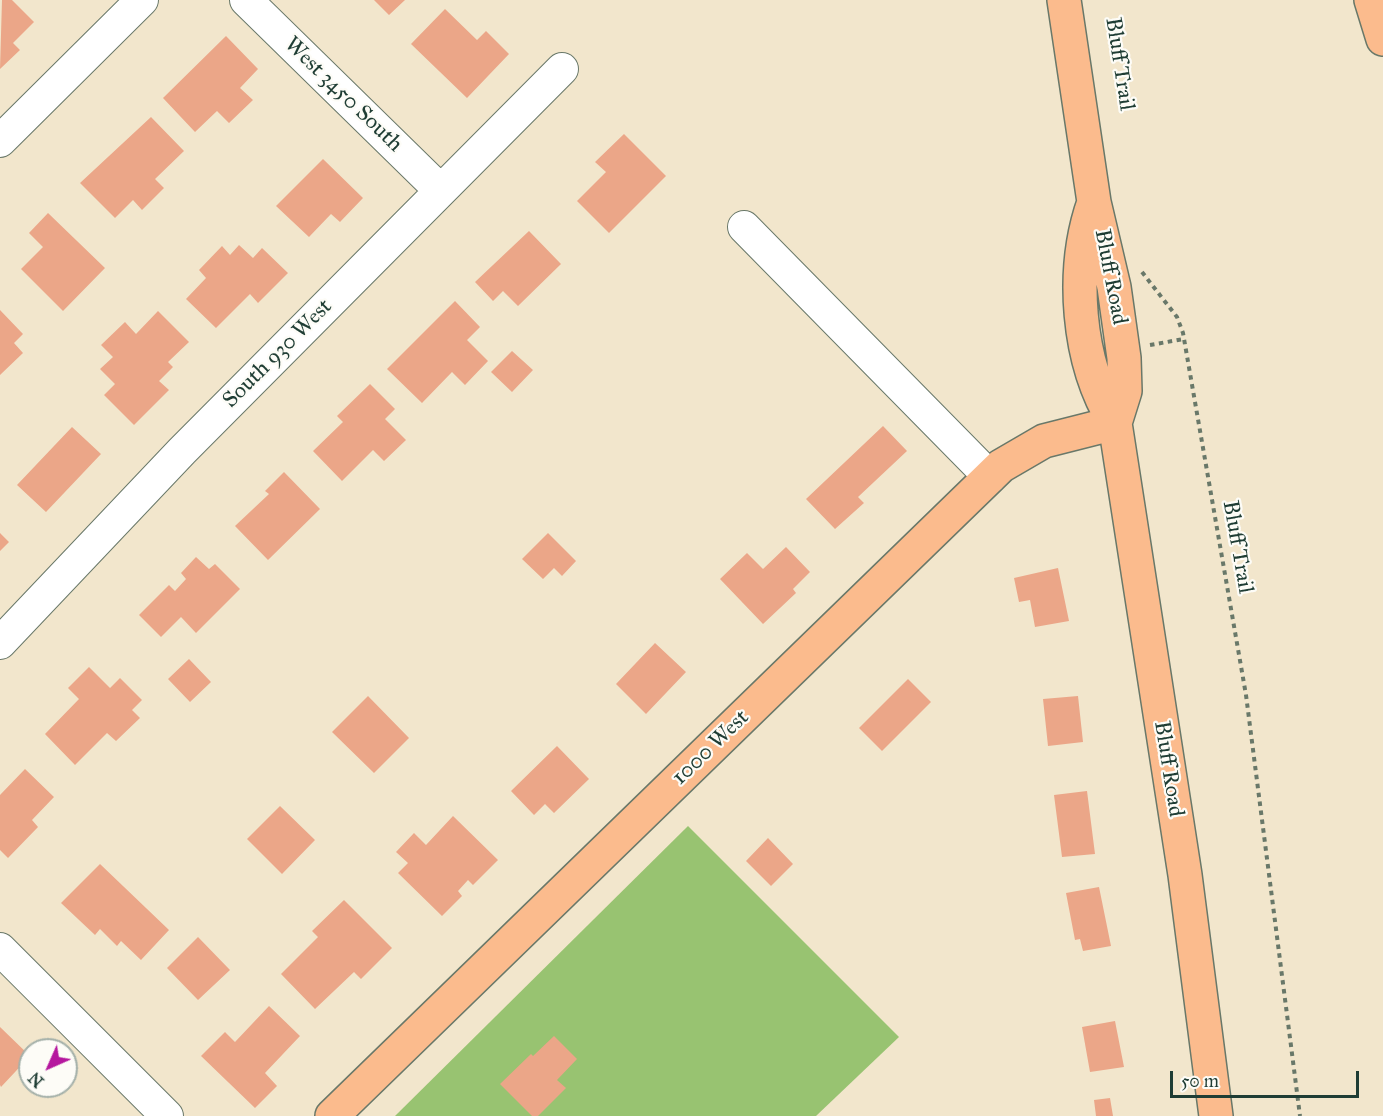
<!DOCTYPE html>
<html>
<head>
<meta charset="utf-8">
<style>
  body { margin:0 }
  #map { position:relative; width:1383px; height:1116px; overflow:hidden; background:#f2e6cc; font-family:"IM FELL Great Primer",serif }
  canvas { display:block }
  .north { position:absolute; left:18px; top:1038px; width:60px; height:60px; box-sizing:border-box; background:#fdfcf7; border:2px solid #a4b0a9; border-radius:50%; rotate:225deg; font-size:16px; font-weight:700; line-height:24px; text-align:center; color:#1f3d34 }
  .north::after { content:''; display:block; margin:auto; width:21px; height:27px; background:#b5179e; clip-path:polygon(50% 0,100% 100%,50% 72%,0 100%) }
  .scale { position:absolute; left:1170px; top:1071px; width:189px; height:27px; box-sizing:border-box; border:3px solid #1f3d34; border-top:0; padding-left:8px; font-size:18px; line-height:21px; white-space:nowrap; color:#1f3d34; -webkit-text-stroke:4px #fdfcf7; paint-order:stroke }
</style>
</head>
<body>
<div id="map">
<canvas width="1383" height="1116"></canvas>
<div class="north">N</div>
<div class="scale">50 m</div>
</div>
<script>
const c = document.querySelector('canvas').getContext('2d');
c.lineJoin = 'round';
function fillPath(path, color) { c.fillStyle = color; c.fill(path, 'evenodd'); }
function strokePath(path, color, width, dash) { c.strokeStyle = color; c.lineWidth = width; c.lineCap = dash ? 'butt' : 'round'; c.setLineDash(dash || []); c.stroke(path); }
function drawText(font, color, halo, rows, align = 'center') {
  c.font = font + ' "IM FELL Great Primer",serif'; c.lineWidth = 4.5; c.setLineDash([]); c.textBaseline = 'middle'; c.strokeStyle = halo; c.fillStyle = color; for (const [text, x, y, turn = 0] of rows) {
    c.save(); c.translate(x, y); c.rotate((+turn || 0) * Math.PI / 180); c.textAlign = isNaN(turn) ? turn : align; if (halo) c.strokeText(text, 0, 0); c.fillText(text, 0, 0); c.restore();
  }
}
fillPath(new Path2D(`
  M 688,826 L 899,1037 L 816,1116 L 395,1116 Z`), '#98c371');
fillPath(new Path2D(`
  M 2,0 L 12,0 L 34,22 L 13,43 L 20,50 L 0,69 Z
  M 374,0 L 405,0 L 389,15 Z
  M 445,9 L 477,40 L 486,31 L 509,54 L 467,98 L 411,44 Z
  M 226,36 L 258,69 L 240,88 L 253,100 L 229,123 L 217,111 L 195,132 L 163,98 Z
  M 151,117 L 184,151 L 155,179 L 164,188 L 142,210 L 133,200 L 115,218 L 80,183 Z
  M 624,134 L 666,176 L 609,233 L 577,201 L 606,172 L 595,162 Z
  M 323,159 L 363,198 L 340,222 L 331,214 L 309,237 L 276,206 Z
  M 48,213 L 105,268 L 63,311 L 21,269 L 43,247 L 29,233 Z
  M 529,231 L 561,264 L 518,306 L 503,291 L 493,301 L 475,282 Z
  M 239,245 L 253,258 L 262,248 L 288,273 L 258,303 L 250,294 L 216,328 L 186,299 L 206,278 L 199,270 L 222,246 L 230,255 Z
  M 455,301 L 480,327 L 467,340 L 488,361 L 465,385 L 452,372 L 422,403 L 387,369 Z
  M 0,310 L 23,334 L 14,343 L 23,353 L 0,375 Z
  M 158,311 L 189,342 L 168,362 L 173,367 L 159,381 L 169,390 L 134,425 L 104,395 L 115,384 L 100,369 L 113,357 L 101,345 L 125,322 L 136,334 Z
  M 512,351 L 533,370 L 512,392 L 491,372 Z
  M 370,384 L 395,409 L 385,419 L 406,440 L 384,461 L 373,450 L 342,481 L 313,451 L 343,422 L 337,416 Z
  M 883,426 L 907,451 L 858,497 L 864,503 L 835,529 L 806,499 Z
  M 72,427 L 101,454 L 46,512 L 17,485 Z
  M 284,472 L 320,509 L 268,560 L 235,526 L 269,494 L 265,491 Z
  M 0,533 L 9,542 L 0,551 Z
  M 548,533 L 576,561 L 562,576 L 554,568 L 543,579 L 522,559 Z
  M 786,547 L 810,572 L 793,589 L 796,593 L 763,624 L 720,579 L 747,553 L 763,569 Z
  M 196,557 L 209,569 L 215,564 L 240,589 L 196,633 L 181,617 L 161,637 L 139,615 L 169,585 L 175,591 L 186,579 L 181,573 Z
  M 1058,568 L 1069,621 L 1035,627 L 1030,600 L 1019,602 L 1014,578 Z
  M 655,643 L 686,672 L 646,714 L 616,684 Z
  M 189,659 L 211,682 L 190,702 L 168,679 Z
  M 89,667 L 110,688 L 120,678 L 142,700 L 132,710 L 140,718 L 116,741 L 107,733 L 75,765 L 45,734 L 79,699 L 68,688 Z
  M 908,679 L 931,702 L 882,751 L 859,728 Z
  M 368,696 L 409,738 L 374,773 L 332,732 Z
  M 1078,696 L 1083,742 L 1048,746 L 1043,699 Z
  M 557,746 L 589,779 L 554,813 L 545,804 L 534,815 L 511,791 Z
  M 25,769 L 54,797 L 32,820 L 38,827 L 8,858 L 0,850 L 0,795 Z
  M 1087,791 L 1095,854 L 1062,857 L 1054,795 Z
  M 280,806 L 315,840 L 282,874 L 247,839 Z
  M 453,816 L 498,860 L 473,885 L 468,880 L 458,891 L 462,896 L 442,916 L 398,873 L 408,863 L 396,852 L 414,833 L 426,845 Z
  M 768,838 L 793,864 L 771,886 L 746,861 Z
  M 100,864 L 169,930 L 141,960 L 121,941 L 117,946 L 100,929 L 95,935 L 61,903 Z
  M 1099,887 L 1111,946 L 1083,951 L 1080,939 L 1075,940 L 1066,893 Z
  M 344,900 L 392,948 L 361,979 L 354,972 L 315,1009 L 281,974 L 318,937 L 312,931 Z
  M 198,937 L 230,970 L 198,1000 L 167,968 Z
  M 269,1006 L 300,1036 L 265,1073 L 277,1086 L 255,1108 L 201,1056 L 225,1032 L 235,1042 Z
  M 1115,1021 L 1124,1067 L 1090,1072 L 1082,1027 Z
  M 0,1027 L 30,1056 L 1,1087 L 0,1085 Z
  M 554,1036 L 577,1059 L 557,1080 L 566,1088 L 538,1116 L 532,1116 L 500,1084 L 531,1054 L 533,1056 Z
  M 1110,1098 L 1113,1116 L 1096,1116 L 1094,1100 Z`), '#eba688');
const minor = new Path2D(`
  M 246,0 L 440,190
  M 0,141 L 142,0
  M 744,227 L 990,477
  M 0,643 L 182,451 L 562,69
  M 0,949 L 167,1116`);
const major = new Path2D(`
  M 1064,0 L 1094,202 L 1114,287 L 1124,358 L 1125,391 L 1115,423
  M 1094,202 C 1070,270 1077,362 1115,423 L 1185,875 L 1216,1116
  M 332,1116 L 1001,466 L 1044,441 L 1115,423`);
const highway = new Path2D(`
  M 1371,0 L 1383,39`);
strokePath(minor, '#697869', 34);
strokePath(major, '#697869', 36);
strokePath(highway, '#697869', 36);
strokePath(new Path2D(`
  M 1142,272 L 1177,317 L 1183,333 L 1246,695 L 1300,1116
  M 1150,345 L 1184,339`), '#697869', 4, [4.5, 4.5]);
strokePath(minor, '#fff', 32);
strokePath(major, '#fbbb8d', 33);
strokePath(highway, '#fbbb8d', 33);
drawText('22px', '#1f3d34', '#fdfcf7', [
  ["Bluff Trail",1119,64,81],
  ["West 3450 South",343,95,44],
  ["Bluff Road",1110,277,79],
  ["South 930 West",278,354,-45],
  ["Bluff Trail",1237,547,80],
  ["1000 West",711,748,-44],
  ["Bluff Road",1168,769,81]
]);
</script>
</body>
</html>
